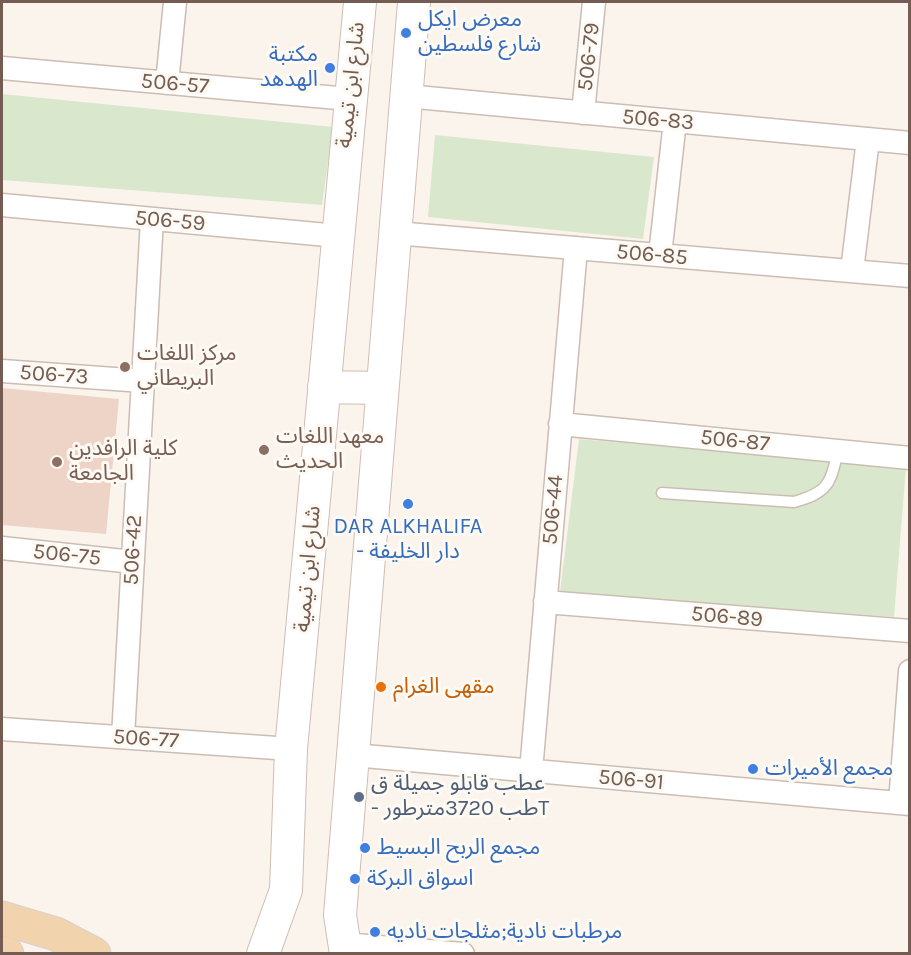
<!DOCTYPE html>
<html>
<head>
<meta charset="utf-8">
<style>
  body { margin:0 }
  #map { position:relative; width:911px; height:955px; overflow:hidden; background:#fbf4ed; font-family:Karla,sans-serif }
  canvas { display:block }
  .frame { position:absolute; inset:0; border:3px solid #745c52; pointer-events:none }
</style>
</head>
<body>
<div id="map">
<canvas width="911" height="955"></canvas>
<div class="frame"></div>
</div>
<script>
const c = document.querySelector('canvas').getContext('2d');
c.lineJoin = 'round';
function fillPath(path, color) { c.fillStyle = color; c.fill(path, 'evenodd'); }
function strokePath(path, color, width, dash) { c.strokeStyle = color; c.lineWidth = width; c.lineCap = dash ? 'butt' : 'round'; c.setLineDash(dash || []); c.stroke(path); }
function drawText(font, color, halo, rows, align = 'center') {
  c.font = font + ' Karla,"Noto Sans Arabic",sans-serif'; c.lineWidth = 6; c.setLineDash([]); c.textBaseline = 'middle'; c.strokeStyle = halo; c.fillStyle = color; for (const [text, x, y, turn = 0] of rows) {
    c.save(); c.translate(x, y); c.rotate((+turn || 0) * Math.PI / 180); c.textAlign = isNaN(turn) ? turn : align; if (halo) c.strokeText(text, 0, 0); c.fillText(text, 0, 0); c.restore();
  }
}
fillPath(new Path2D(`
  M 2,94 L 333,127 L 322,205 L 2,180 Z
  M 435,135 L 654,157 L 643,239 L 428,217 Z
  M 579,439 L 906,467 L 894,617 L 560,592 Z`), '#d9e8cc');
fillPath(new Path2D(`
  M 2,388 L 119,399 L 106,534 L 2,525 Z`), '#edd4c7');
const lane = new Path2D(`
  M 662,493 L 794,502 C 829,492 830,484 838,451`);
const street = new Path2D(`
  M 2,68 L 349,99
  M 167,83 L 175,2
  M 406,96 L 910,143
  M 583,113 L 594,2
  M 2,205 L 338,236
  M 395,233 L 910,276
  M 660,255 L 675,121
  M 852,271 L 868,139
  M 2,371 L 143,381
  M 560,424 L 910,458
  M 2,548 L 133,562
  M 545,602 L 910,631
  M 2,729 L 291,749
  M 123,737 L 152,219
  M 353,755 L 910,804
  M 531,771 L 576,248
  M 900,803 L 910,671
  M 343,944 L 463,954`);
const secondary = new Path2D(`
  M 324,387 L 382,388
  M 263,954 L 286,890 L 291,749 L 360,2
  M 346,954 L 340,915 L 414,2`);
const primary = new Path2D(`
  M 2,918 L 56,934 L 94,954
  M 2,953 L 7,954`);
strokePath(lane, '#ccbdb3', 13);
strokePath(street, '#ccbdb3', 25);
strokePath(secondary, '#cfbdb1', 34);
strokePath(primary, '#d8d1cf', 35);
strokePath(lane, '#fff', 10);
strokePath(street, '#fff', 22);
strokePath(secondary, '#fff', 32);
strokePath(primary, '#f1d3ae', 33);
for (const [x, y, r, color] of [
  [406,33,6,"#3f7fe0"],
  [330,68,6,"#3f7fe0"],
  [125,367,6,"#8d6e63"],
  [264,450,6,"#8d6e63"],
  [57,462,6,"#8d6e63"],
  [408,504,6,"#3f7fe0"],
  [381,687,6,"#e8710a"],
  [753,769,6,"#3f7fe0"],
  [359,797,6,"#5c6f8a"],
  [365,848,6,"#3f7fe0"],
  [355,879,6,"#3f7fe0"],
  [375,932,6,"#3f7fe0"]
]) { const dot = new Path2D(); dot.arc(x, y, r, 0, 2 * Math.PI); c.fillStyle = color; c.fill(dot); strokePath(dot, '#fdf9f3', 2); }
drawText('22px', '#366cbe', '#fdf9f3', [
  ["معرض ايكل",418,20],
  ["شارع فلسطين",418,45],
  ["مكتبة",318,55,"right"],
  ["الهدهد",318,80,"right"],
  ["DAR ALKHALIFA",408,527,"center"],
  ["- دار الخليفة",408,552,"center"],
  ["مجمع الأميرات",765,769],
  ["مجمع الربح البسيط",377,848],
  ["اسواق البركة",367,879],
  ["مرطبات نادية;مثلجات ناديه",387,932]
], 'left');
drawText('22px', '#745c52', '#fdf9f3', [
  ["506-79",589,57,-84],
  ["506-57",175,84,5],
  ["شارع ابن تيمية",351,85,-84],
  ["506-83",658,120,5],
  ["506-59",170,221,5],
  ["506-85",652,255,5],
  ["506-73",54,375,4],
  ["506-87",735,441,6],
  ["506-44",553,510,-85],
  ["506-42",133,550,-87],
  ["506-75",67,555,6],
  ["شارع ابن تيمية",308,569,-85],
  ["506-89",727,617,5],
  ["506-77",146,739,4],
  ["506-91",631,780,5]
]);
drawText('22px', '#785e54', '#fdf9f3', [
  ["مركز اللغات",137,354],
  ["البريطاني",137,379],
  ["معهد اللغات",276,437],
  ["الحديث",276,462],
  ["كلية الرافدين",69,449],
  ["الجامعة",69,474]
], 'left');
drawText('22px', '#c56008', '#fdf9f3', [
  ["مقهى الغرام",393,687]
], 'left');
drawText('22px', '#4e5e75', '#fdf9f3', [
  ["عطب قابلو جميلة ق",371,784],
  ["- طب 3720مترطورT",371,809]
], 'left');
</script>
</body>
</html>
